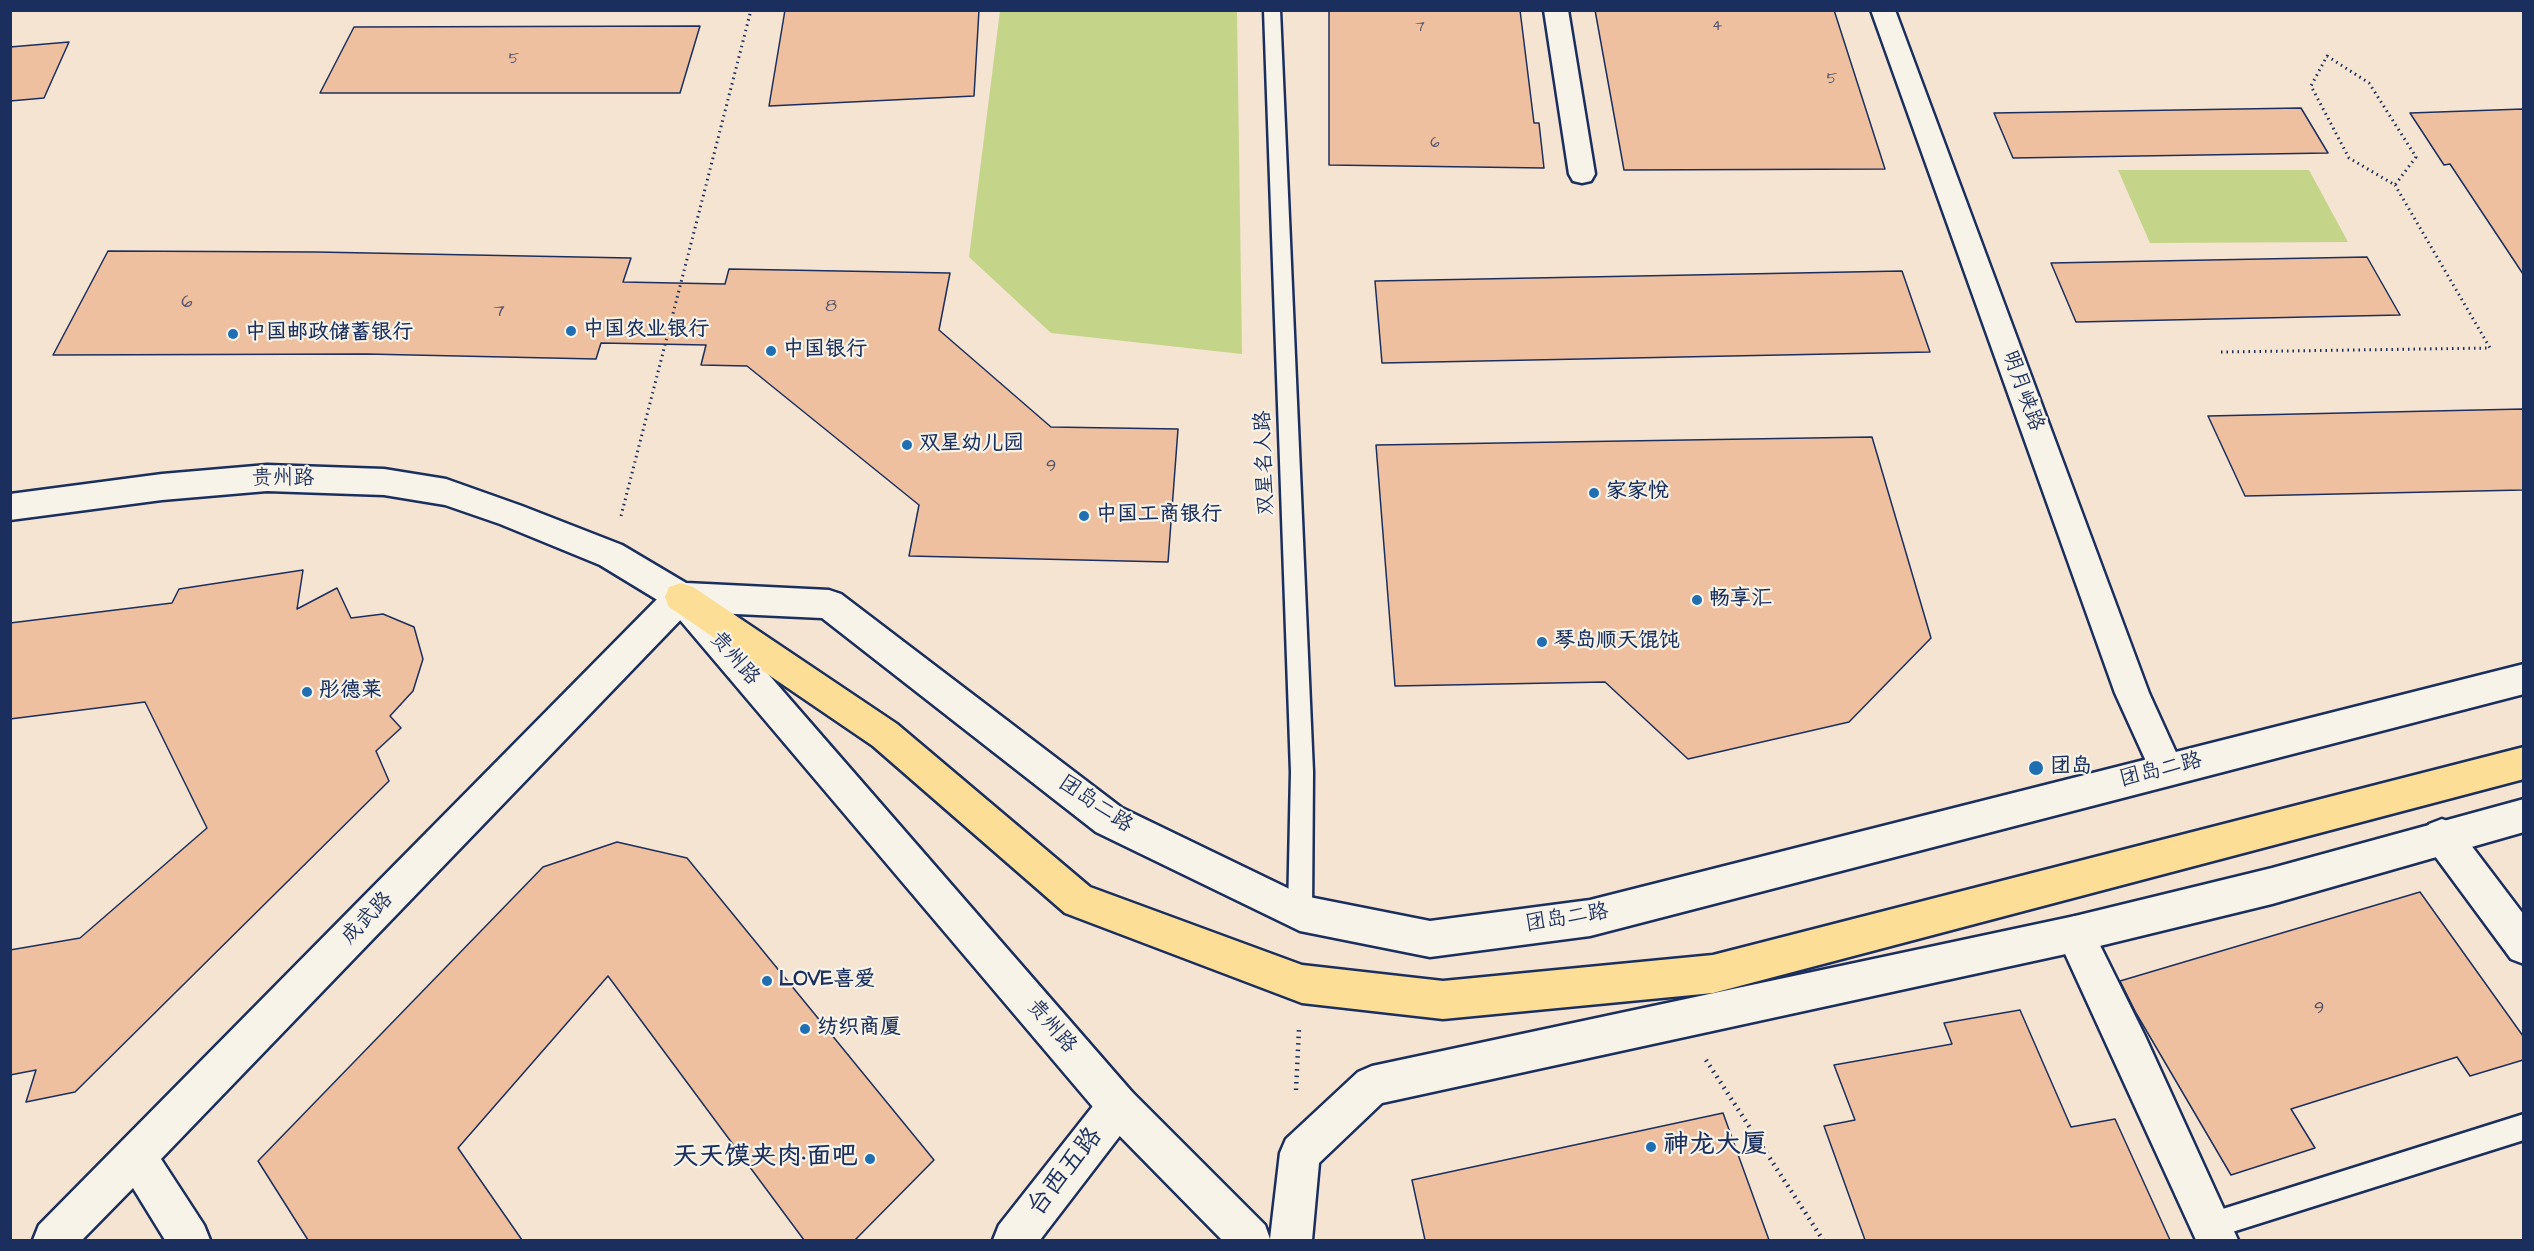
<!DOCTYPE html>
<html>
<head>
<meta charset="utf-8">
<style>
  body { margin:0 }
  #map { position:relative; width:2534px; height:1251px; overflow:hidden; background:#f5e4d2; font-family:"Architects Daughter",sans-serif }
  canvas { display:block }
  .frame { position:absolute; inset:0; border:12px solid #1b2f5e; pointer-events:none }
</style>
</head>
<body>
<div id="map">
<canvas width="2534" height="1251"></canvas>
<div class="frame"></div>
</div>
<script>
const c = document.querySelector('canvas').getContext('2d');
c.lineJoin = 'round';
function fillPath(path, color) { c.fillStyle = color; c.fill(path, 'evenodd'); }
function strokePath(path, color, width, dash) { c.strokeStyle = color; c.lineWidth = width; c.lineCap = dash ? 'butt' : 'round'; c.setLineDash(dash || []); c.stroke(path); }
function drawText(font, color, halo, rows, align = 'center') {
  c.font = font + ' "Architects Daughter","LXGW WenKai TC",sans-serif'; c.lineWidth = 4.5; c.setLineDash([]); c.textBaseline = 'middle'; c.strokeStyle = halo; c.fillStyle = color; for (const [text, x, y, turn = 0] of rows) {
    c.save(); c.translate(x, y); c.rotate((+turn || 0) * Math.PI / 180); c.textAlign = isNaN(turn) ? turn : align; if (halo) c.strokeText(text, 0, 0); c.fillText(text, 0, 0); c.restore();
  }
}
fillPath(new Path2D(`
  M 1000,11 L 1237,11 L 1242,354 L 1051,333 L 969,257 Z
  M 2118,170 L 2309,170 L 2348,242 L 2150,243 Z`), '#c4d489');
const building = new Path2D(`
  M 785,10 L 979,10 L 974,96 L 769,106 Z
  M 1329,10 L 1520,10 L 1534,123 L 1539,123 L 1544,168 L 1329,165 Z
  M 1595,10 L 1834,10 L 1885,169 L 1624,170 Z
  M 700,26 L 680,93 L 320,93 L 354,27 Z
  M 69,42 L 44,98 L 10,101 L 10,47 Z
  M 2301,108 L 2328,153 L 2013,158 L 1994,113 Z
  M 2523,109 L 2523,274 L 2450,164 L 2444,165 L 2410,113 Z
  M 108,251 L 316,252 L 631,258 L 623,282 L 725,284 L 729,269 L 950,273 L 939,330 L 1051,427 L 1178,429 L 1168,562 L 909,556 L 919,505 L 747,366 L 701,365 L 706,345 L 601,343 L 596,359 L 366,354 L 53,355 Z
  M 2367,257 L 2400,315 L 2076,322 L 2051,263 Z
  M 1902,271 L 1930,352 L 1382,363 L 1375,281 Z
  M 2523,409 L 2523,490 L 2245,496 L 2208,416 Z
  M 1872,437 L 1931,638 L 1849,722 L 1688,759 L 1605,682 L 1395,686 L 1376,445 Z
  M 303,570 L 297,609 L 337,588 L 351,618 L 383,614 L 414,627 L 423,659 L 413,691 L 390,716 L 401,728 L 376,751 L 389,781 L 75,1092 L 26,1102 L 36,1070 L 10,1075 L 10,950 L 80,938 L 207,828 L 145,702 L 10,719 L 10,623 L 172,603 L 179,589 Z
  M 617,842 L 687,858 L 934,1160 L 855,1240 L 804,1240 L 608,976 L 458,1148 L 522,1240 L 308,1240 L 258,1161 L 543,867 Z
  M 2420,892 L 2523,1036 L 2523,1060 L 2470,1076 L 2457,1057 L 2291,1109 L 2315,1148 L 2231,1175 L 2136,1013 L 2120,981 Z
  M 2020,1010 L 2071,1127 L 2115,1119 L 2170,1240 L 1865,1240 L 1824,1126 L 1855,1120 L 1834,1065 L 1952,1044 L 1944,1023 Z
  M 1723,1113 L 1769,1240 L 1425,1240 L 1412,1180 Z`);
fillPath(building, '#efc09f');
strokePath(building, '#1b2f5e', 1.5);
const lane = new Path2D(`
  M 1264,10 L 1280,10 L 1313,772 L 1312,913 L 1308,921 L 1300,924 L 1292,921 L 1288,913 L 1291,772 Z
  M 2524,1114 L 2524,1140 L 2210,1239 L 2201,1235 L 2197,1226 L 2201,1217 L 2210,1213 Z`);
const street = new Path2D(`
  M 1544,10 L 1568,10 L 1595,174 L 1591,181 L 1582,183 L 1573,181 L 1569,174 Z
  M 1871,10 L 1895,10 L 2149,693 L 2184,770 L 2179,781 L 2167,786 L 2155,781 L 2115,693 Z
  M 681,583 L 693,587 L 697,597 L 693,607 L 161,1159 L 204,1225 L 210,1240 L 165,1240 L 133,1188 L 82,1240 L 33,1240 L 39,1225 L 669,587 Z
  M 2442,819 L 2455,824 L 2524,915 L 2524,964 L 2511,959 L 2429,848 L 2424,836 L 2429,824 Z
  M 2075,916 L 2088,921 L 2145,1036 L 2238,1240 L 2196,1240 L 2056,934 L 2062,921 Z
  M 1118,1086 L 1132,1092 L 1138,1106 L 1132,1120 L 1040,1240 L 993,1240 L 999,1225 L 1104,1092 Z`);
const secondary = new Path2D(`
  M 267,465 L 384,469 L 446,479 L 522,506 L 622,545 L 686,583 L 829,590 L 841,594 L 1122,808 L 1304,896 L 1430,921 L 1590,900 L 2524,664 L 2524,694 L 1590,936 L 1430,957 L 1300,931 L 1096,832 L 822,618 L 715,613 L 1132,1092 L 1265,1225 L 1270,1239 L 1280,1153 L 1286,1139 L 1358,1072 L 1372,1066 L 2075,916 L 2272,868 L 2524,799 L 2524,832 L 2272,904 L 2075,952 L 1382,1103 L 1319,1163 L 1312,1240 L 1222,1240 L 1104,1120 L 669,607 L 600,565 L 500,524 L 445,505 L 384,495 L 267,491 L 162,500 L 10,520 L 10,494 L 162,474 Z`);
const highway = new Path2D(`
  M 681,583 L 693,587 L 897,724 L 1090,887 L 1302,965 L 1443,981 L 1713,955 L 2524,747 L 2524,779 L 1713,993 L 1443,1019 L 1302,1003 L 1065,913 L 873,746 L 669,607 L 665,597 L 669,587 Z`);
strokePath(lane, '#1b2f5e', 5);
strokePath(street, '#1b2f5e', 5);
strokePath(secondary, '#1b2f5e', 5);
strokePath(highway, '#1b2f5e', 5);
strokePath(new Path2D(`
  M 2327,56 L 2369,83 L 2416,157 L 2395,185 L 2349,158 L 2311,86 Z
  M 2221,352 L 2490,348 L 2395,185
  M 621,516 L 751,10`), '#1b2f5e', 3, [1.5, 4]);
strokePath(new Path2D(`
  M 1706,1060 L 1823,1240
  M 1296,1090 L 1299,1029`), '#1b2f5e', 4.5, [1.5, 5]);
fillPath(lane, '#f7f3e8');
fillPath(street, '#f7f3e8');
fillPath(secondary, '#f7f3e8');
fillPath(highway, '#fdde96');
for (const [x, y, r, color] of [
  [571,331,6,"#1f6fb2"],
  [233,334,6,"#1f6fb2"],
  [771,351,6,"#1f6fb2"],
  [907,445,6,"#1f6fb2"],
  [1594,493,6,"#1f6fb2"],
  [1084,516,6,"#1f6fb2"],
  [1697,600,6,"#1f6fb2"],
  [1542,642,6,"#1f6fb2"],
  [307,692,6,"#1f6fb2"],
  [2036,768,8,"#1f6fb2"],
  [767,981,6,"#1f6fb2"],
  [805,1029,6,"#1f6fb2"],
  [1651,1147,6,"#1f6fb2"],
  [870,1159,6,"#1f6fb2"]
]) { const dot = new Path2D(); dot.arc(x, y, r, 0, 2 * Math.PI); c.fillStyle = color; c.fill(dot); strokePath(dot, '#f7f3e8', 2); }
drawText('15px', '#50536e', null, [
  ["4",1717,27],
  ["7",1420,28],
  ["5",514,60],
  ["5",1832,80],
  ["6",1435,144]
]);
drawText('18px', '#50536e', null, [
  ["6",187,303],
  ["8",831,307],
  ["7",499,312],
  ["9",1051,467],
  ["9",2319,1009]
]);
drawText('bold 21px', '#1b2f5e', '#f7f3e8', [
  ["中国农业银行",583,331],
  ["中国邮政储蓄银行",245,334],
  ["中国银行",783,351],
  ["双星幼儿园",919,445],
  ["家家悦",1606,493],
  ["中国工商银行",1096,516],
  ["畅享汇",1709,600],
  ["琴岛顺天馄饨",1554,642],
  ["彤德莱",319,692],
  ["团岛",2050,768],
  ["LOVE喜爱",779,981],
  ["纺织商厦",817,1029]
], 'left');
drawText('21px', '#1b2f5e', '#f7f3e8', [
  ["明月峡路",2022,391,70],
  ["双星名人路",1266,463,-92],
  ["贵州路",283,480],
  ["贵州路",734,659,49],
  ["团岛二路",2161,771,-14],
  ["团岛二路",1095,805,34],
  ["成武路",368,919,-46],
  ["团岛二路",1567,919,-9],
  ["贵州路",1051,1027,49]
]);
drawText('bold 26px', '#1b2f5e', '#f7f3e8', [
  ["神龙大厦",1663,1147],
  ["天天馍夹肉·面吧",858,1159,"right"]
], 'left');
drawText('26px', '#1b2f5e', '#f7f3e8', [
  ["台西五路",1066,1173,-52]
]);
</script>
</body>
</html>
